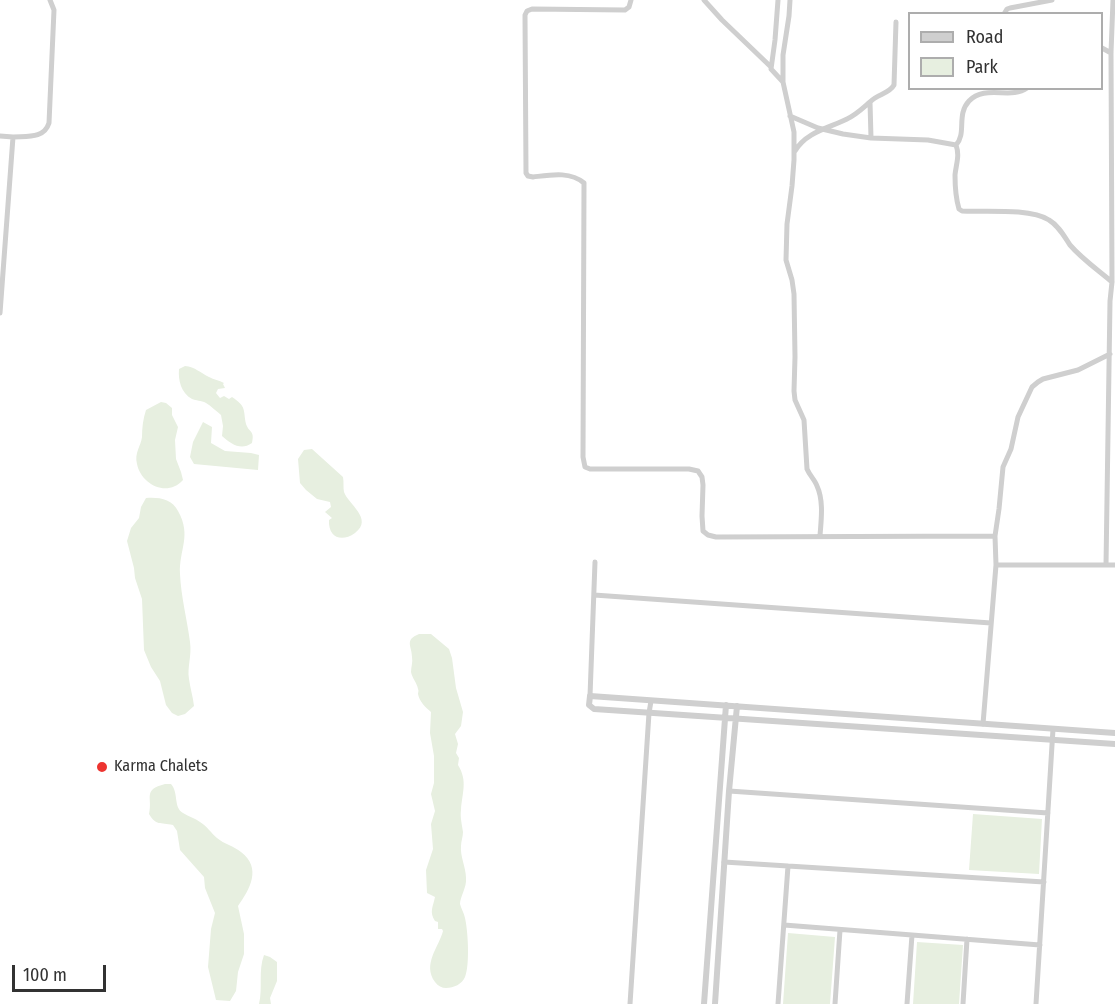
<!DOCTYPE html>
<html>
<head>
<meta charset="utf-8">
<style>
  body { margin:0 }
  #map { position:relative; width:1115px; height:1004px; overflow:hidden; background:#fff; font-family:"Fira Sans Condensed",sans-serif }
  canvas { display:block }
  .legend { position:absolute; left:908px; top:12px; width:195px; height:78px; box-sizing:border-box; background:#fff; border:2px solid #adadad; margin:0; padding:8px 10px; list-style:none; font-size:18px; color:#323232 }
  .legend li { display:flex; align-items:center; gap:12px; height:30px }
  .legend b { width:30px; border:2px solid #adadad }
  .scale { position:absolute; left:12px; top:965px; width:94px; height:27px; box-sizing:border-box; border:3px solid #323232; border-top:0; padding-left:8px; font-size:18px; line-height:21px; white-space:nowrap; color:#323232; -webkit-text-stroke:4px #fff; paint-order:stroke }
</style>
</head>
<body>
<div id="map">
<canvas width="1115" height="1004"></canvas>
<ul class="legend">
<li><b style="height:8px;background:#cfcfcf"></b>Road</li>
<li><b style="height:16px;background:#e7efe0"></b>Park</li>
</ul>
<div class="scale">100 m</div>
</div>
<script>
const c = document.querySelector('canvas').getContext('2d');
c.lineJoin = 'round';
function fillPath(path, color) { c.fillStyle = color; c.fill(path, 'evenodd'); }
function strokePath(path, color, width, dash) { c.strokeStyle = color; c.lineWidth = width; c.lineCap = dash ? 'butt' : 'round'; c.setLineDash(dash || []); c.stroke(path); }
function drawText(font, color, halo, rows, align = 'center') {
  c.font = font + ' "Fira Sans Condensed",sans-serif'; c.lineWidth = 6; c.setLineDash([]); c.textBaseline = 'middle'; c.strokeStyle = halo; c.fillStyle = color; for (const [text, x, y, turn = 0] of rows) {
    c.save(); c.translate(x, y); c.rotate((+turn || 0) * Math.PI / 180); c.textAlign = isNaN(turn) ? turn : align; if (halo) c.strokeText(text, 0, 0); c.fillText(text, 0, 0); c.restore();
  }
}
fillPath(new Path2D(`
  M 185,366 C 195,367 201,373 209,377 C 214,380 219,380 224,383 L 223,384 L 225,388 L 218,389 L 216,393 L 220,398 L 224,396 L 229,399 L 232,397 C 247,407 243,410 246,424 C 249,433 255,430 252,443 C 241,451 231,444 222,436 L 223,426 L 221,415 C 216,411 211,406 206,403 C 201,400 196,401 192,399 C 181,393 178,380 179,369 Z
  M 161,402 L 166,403 L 172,408 L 172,415 L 178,427 L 175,440 L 176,459 L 181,472 L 183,480 C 167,498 141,484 137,464 C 134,453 141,446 142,437 C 142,428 143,419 146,410 Z
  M 203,422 L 212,427 L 211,443 L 225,451 L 251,453 L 259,455 L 258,470 L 194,464 L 190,457 L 193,442 Z
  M 312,449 L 343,477 C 344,482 343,488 344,492 C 348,504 374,519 355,533 C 341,543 328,537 329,520 L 332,518 L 325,512 L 331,507 L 330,502 L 317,499 L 306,490 L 300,483 L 298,459 L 304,450 Z
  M 146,498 C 159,497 172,499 178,511 C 192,536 179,549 180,574 C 181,597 187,619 190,642 C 192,656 187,667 189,679 C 190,687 193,697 194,706 L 185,714 L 178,716 L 172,713 L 166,705 L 160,681 L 151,667 L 144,650 L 142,599 L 135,578 L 134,568 L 127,541 L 131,528 L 139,518 L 141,507 Z
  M 419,634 L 431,634 L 449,649 L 452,658 L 456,688 L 463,712 L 461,726 L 455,734 L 458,744 L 456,753 L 459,758 L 458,765 C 468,781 462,793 461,810 C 460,817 462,825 463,832 C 463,837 461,841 461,846 C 460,857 466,867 466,878 C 467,887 460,897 460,904 C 461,908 464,913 465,918 C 468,931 470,965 465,977 C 462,984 454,988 446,988 C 442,988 438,986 435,982 C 422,964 439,947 443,931 L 442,929 L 438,929 L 438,922 L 435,921 C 429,912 433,907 435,897 L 427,893 L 426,870 L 433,849 L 431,824 L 435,811 L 431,794 L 434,783 L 434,756 L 430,733 L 431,712 C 426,708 419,701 418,694 C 418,692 419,691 418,689 C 417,683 412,678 411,672 C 411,667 413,662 412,657 C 412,646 404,640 419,634 Z
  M 165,784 L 171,784 C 179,793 173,807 183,813 C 189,817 195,818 200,822 C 207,826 211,833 217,838 C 224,844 234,846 241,852 C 262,868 250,889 238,906 L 244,934 L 244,954 L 238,972 L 236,991 L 230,1001 L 216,1000 L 208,967 L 211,929 L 215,913 L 205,888 L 204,877 L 180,850 L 177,831 L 173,825 C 160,822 156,826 149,814 C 153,797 142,790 165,784 Z
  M 973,814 L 1042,819 L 1039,874 L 969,870 Z
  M 788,933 L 835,937 L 830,1004 L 783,1004 Z
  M 917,942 L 963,945 L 959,1004 L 913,1004 Z
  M 264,955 L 270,957 L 277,962 L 277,981 L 270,998 L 271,1004 L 259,1004 C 263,988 258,971 264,955 Z`), '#e7efe0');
strokePath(new Path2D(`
  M 631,0 L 629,7 L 625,10 L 532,9 L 527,11 L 525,15 L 526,173 L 528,176 L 533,177 C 550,175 570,171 584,183 L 583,457 L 585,467 L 590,469 L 689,469 L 698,471 L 702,477 L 703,485 L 702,516 L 703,531 L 708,535 L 716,537 L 995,536 L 996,565 L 983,724
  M 704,0 L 722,20 L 771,67
  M 778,0 L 775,40 L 771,69 L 783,82 L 794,132 L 794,160 L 792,186 L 787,224 L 786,260 L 792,280 L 794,294 L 795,357 L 794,391 L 795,400 L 804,420 L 807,469 C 810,476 815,480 817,486 C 824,501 821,521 820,536
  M 1004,14 L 1007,9 L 1010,8 L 1052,0
  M 896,22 L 894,85 C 889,94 877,94 870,102 L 871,138 L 928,140 L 956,145
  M 1102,48 L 1111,53
  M 783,82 L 783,55 L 789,16 L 790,0
  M 1027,88 C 1011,100 985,84 969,101 C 956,115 967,133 956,145 C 960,156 956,164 955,175 C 955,186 956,199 959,209 L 962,211 C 985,212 1030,208 1049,220 C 1059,226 1064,236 1070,245 C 1082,259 1098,270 1112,282
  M 790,116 L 818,128 L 843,134 L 871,138
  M 0,136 L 13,137
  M 795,151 C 806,132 829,128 847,119 C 856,115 863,108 870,102
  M 0,313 L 13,137 C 27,136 44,139 49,123 L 54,10 L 50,0
  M 995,536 L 999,509 L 1003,467 L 1011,449 L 1018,417 L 1032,387 L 1038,382 L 1043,379 L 1078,370 L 1110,354
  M 996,565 L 1115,565
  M 1106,565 L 1110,301 L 1112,282 L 1111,53 L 1113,0
  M 594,595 L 991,623
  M 590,696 L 595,562
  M 729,791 L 1048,813
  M 724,862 L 1044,882
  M 784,925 L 1040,945
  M 630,1004 L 649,713 L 651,701
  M 778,1004 L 788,866
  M 835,1004 L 840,930
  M 907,1004 L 912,935
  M 963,1004 L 967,939
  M 1036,1004 L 1053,729`), '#cfcfcf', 5);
strokePath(new Path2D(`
  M 1115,733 L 590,696 L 589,705 L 594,709 L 1115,744
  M 704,1004 L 726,705
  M 715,1004 L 729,791 L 737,706`), '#cfcfcf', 6);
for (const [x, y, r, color] of [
  [102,767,6,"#ed3430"]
]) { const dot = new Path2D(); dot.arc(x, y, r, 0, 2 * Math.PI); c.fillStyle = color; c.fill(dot); strokePath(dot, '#fff', 2); }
drawText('16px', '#323232', '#fff', [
  ["Karma Chalets",114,767]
], 'left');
</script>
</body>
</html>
